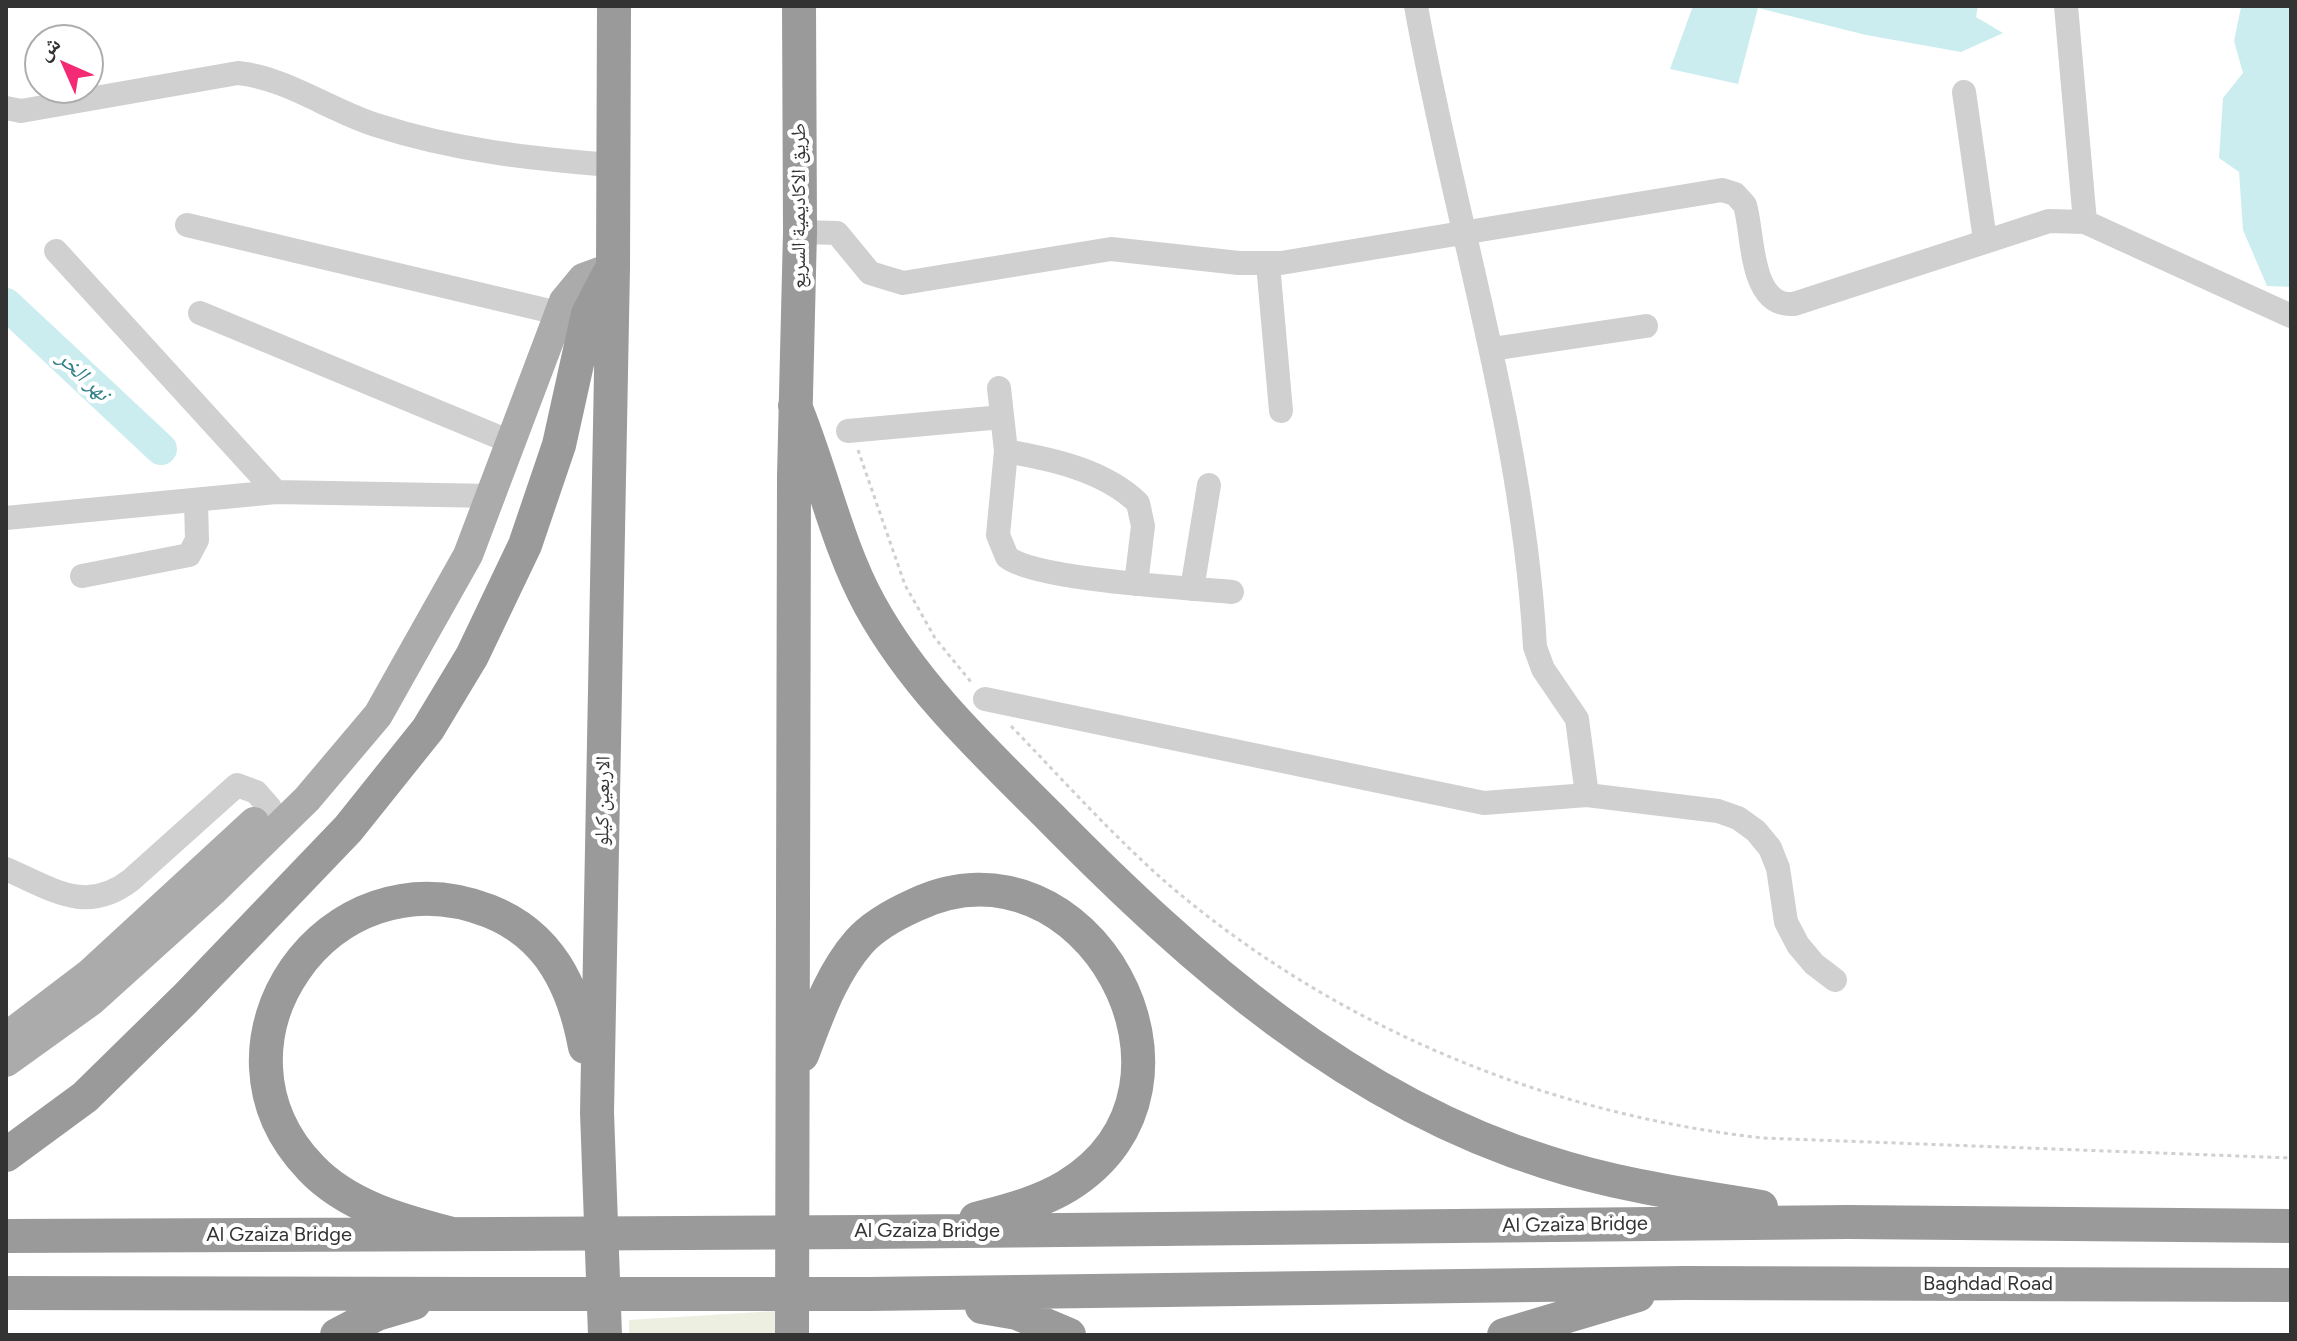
<!DOCTYPE html>
<html>
<head>
<meta charset="utf-8">
<style>
  body { margin:0 }
  #map { position:relative; width:2297px; height:1341px; overflow:hidden; background:#fff; font-family:Figtree,"Noto Naskh Arabic",sans-serif }
  canvas { display:block }
  .frame { position:absolute; inset:0; border:8px solid #333; pointer-events:none }
  .north { position:absolute; left:24px; top:24px; width:80px; height:80px; box-sizing:border-box; background:#fff; border:2px solid #adadad; border-radius:50%; rotate:315deg; font-size:22px; font-weight:700; line-height:32px; text-align:center; color:#333 }
  .north::after { content:''; display:block; margin:auto; width:28px; height:36px; background:#f42a74; clip-path:polygon(50% 0,100% 100%,50% 72%,0 100%) }
</style>
</head>
<body>
<div id="map">
<canvas width="2297" height="1341"></canvas>
<div class="frame"></div>
<div class="north">ش</div>
</div>
<script>
const c = document.querySelector('canvas').getContext('2d');
c.lineJoin = 'round';
function fillPath(path, color) { c.fillStyle = color; c.fill(path, 'evenodd'); }
function strokePath(path, color, width, dash) { c.strokeStyle = color; c.lineWidth = width; c.lineCap = dash ? 'butt' : 'round'; c.setLineDash(dash || []); c.stroke(path); }
function drawText(font, color, halo, rows, align = 'center') {
  c.font = font + ' Figtree,"Noto Naskh Arabic",sans-serif'; c.lineWidth = 8; c.setLineDash([]); c.textBaseline = 'middle'; c.strokeStyle = halo; c.fillStyle = color; for (const [text, x, y, turn = 0] of rows) {
    c.save(); c.translate(x, y); c.rotate((+turn || 0) * Math.PI / 180); c.textAlign = isNaN(turn) ? turn : align; if (halo) c.strokeText(text, 0, 0); c.fillText(text, 0, 0); c.restore();
  }
}
fillPath(new Path2D(`
  M 775,1311 L 776,1335 L 629,1335 L 629,1320 Z`), '#edf0e0');
fillPath(new Path2D(`
  M 1693,6 L 1978,6 L 1976,17 L 2003,33 L 1961,52 L 1866,35 L 1758,8 L 1738,84 L 1670,69 Z
  M 2291,6 L 2291,287 L 2267,286 L 2243,230 L 2239,172 L 2219,158 L 2223,98 L 2243,73 L 2234,41 L 2241,7 Z`), '#ccedf0');
strokePath(new Path2D(`
  M 6,304 L 161,449`), '#ccedf0', 32);
strokePath(new Path2D(`
  M 858,450 L 905,585 L 935,638 L 971,682
  M 1011,726 C 1063,780 1113,836 1169,885 C 1336,1027 1546,1114 1763,1138 L 2291,1158`), '#d0d0d0', 3, [4, 4]);
strokePath(new Path2D(`
  M 1416,6 C 1454,220 1523,428 1535,647 L 1543,669 L 1577,719 L 1587,795
  M 2066,6 L 2085,222
  M 1964,92 L 1985,240
  M 6,108 L 21,111 L 238,73 C 287,78 329,110 376,125 C 453,150 532,159 613,165
  M 187,225 L 558,313
  M 800,232 L 837,233 L 870,273 L 903,283 L 1111,249 L 1239,263 L 1281,263 L 1722,190 L 1735,194 L 1745,205 C 1754,236 1749,307 1794,304 L 2049,221 L 2085,222 L 2291,316
  M 56,251 L 276,492
  M 1268,264 L 1281,411
  M 200,313 L 513,443
  M 1492,349 L 1646,326
  M 999,388 L 1006,451 L 998,535 L 1007,557 C 1035,580 1189,588 1232,592
  M 848,431 L 1002,417
  M 1006,451 C 1051,459 1104,470 1138,503 L 1143,526 L 1136,584
  M 6,518 L 276,492 L 493,496
  M 82,576 L 189,555 L 197,540 L 196,501
  M 1192,589 L 1209,485
  M 985,699 L 1484,803 L 1587,795 L 1718,811 L 1738,818 L 1756,831 L 1770,848 L 1778,868 L 1786,922 L 1798,945 L 1814,964 L 1835,980
  M 6,869 C 52,889 86,915 131,880 L 237,785 L 256,792 L 270,808`), '#d0d0d0', 24);
strokePath(new Path2D(`
  M 6,1037 L 89,974 L 254,822
  M 6,1062 L 91,1001 L 214,890 L 307,799 L 378,715 L 468,555 L 564,301 L 583,278 L 613,267`), '#ababab', 30);
strokePath(new Path2D(`
  M 795,406 C 822,471 836,543 870,605 C 915,687 984,751 1050,817 C 1193,962 1348,1100 1546,1162 C 1616,1185 1689,1195 1761,1207
  M 802,1055 C 817,1016 831,974 859,942 C 874,925 895,914 915,905 C 1085,824 1230,1086 1067,1186 C 1039,1203 1006,1211 976,1219
  M 6,1155 L 85,1097 L 185,999 L 348,829 L 428,729 L 472,656 L 525,545 L 559,445 L 588,314 L 609,274
  M 866,1232 L 1848,1222 L 2291,1226
  M 452,1234 C 403,1221 348,1207 311,1168 C 192,1045 328,848 489,911 C 550,935 574,987 585,1047
  M 6,1236 L 502,1234
  M 6,1293 L 492,1294
  M 869,1294 L 1685,1283 L 2291,1285
  M 982,1307 L 1017,1313 L 1069,1335
  M 337,1335 L 377,1314 L 414,1303
  M 605,1335 L 597,1112 L 613,267 L 614,6
  M 792,1335 L 794,476 L 800,232 L 799,6
  M 1504,1335 L 1638,1295`), '#9a9a9a', 34);
strokePath(new Path2D(`
  M 502,1234 L 866,1232
  M 492,1294 L 869,1294`), '#9a9a9a', 34);
drawText('20px', '#333', '#fff', [
  ["طريق الاكاديمية السريع",799,206,-90],
  ["الاربعين كيلو",603,801,-89],
  ["Al Gzaiza Bridge",1575,1225,-1],
  ["Al Gzaiza Bridge",927,1231],
  ["Al Gzaiza Bridge",279,1235],
  ["Baghdad Road",1988,1284]
]);
drawText('italic 22px', '#328088', '#fff', [
  ["نهر الخر",83,376,43]
]);
</script>
</body>
</html>
